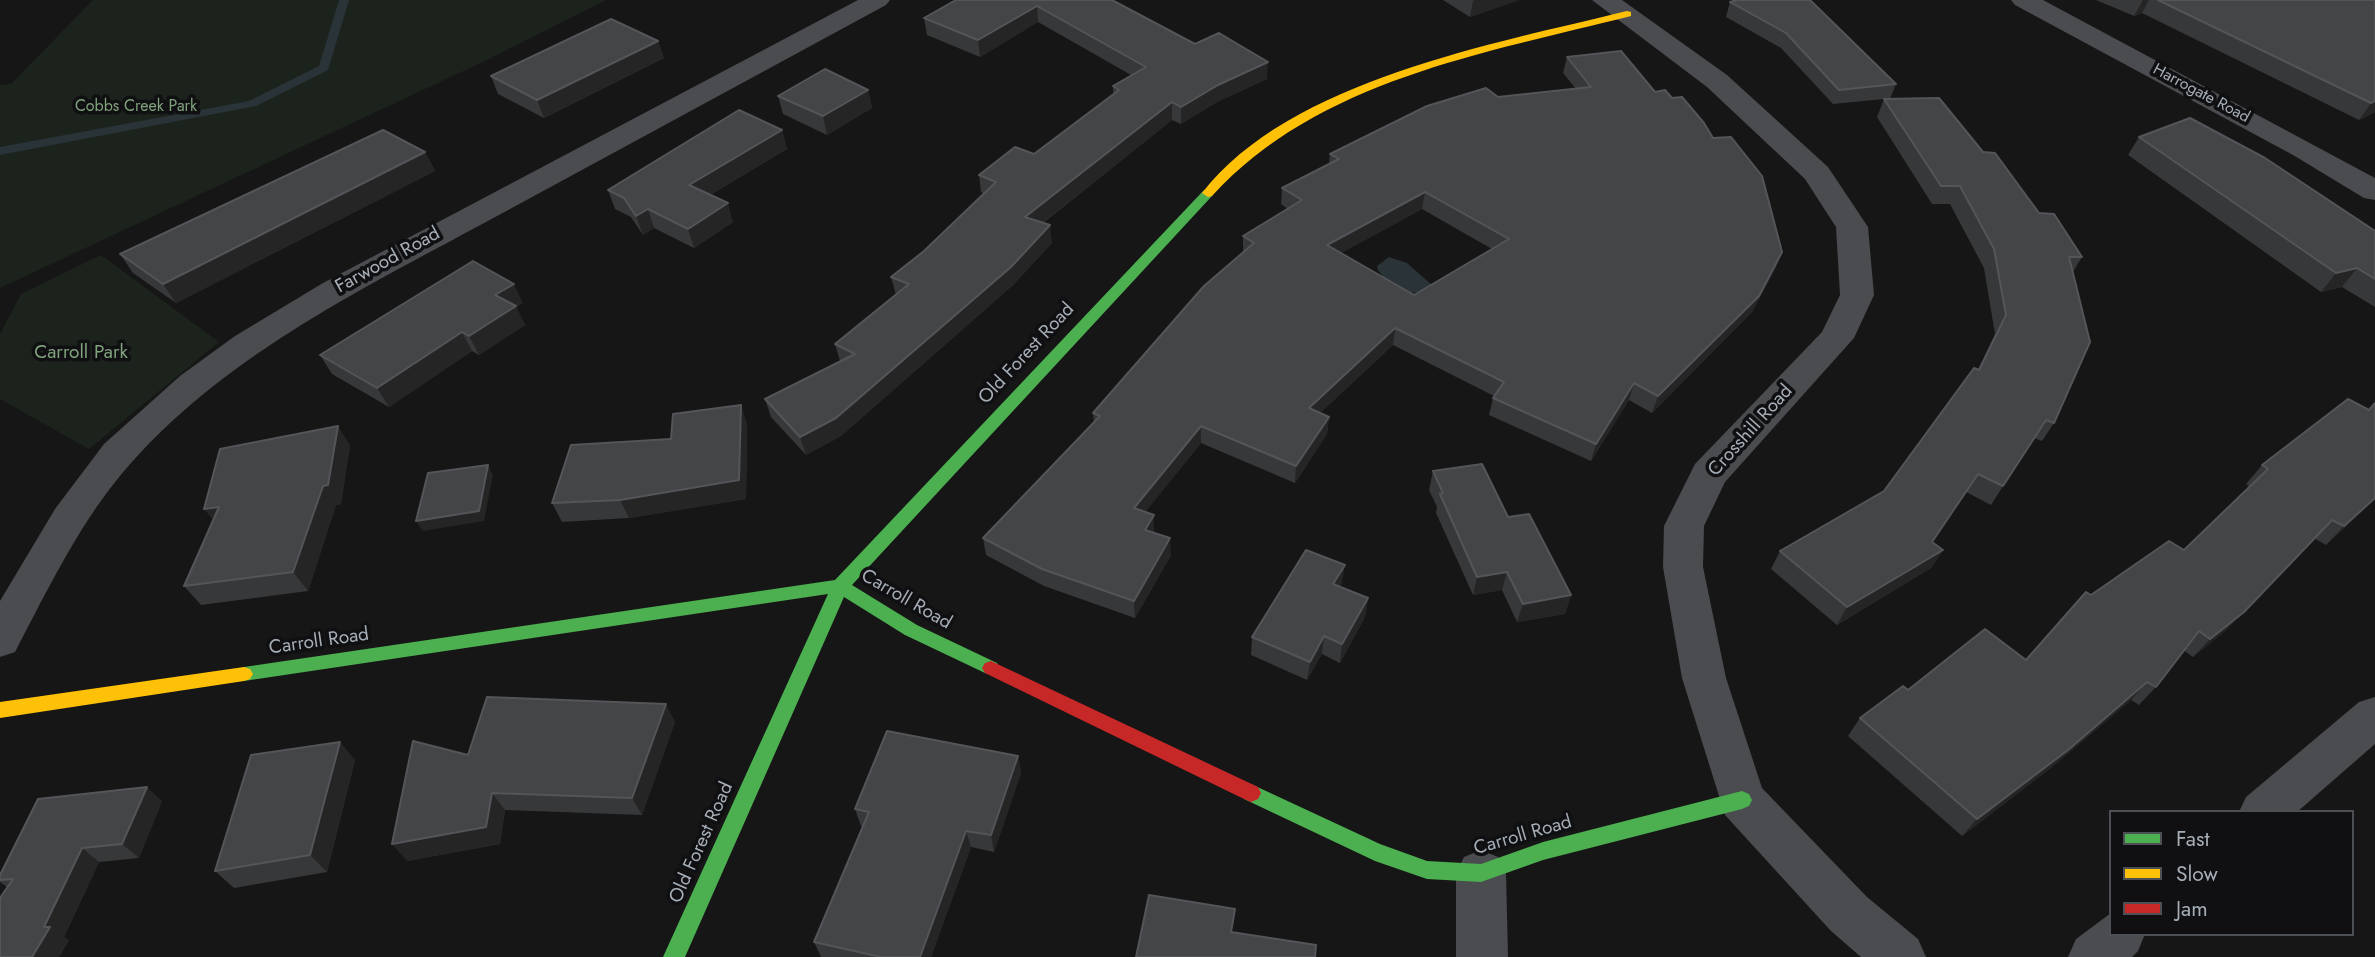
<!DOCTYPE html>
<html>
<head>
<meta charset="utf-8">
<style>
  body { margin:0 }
  #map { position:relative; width:2375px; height:957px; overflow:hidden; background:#161616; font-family:Jost,sans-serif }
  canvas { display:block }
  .legend { position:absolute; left:2109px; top:810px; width:245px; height:126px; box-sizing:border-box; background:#101012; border:2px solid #4c4f54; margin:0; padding:9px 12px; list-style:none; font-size:21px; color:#a6aeb7 }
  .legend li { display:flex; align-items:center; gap:14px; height:35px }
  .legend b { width:35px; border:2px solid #4c4f54 }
</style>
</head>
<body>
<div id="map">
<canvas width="2375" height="957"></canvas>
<ul class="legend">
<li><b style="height:9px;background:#4caf50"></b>Fast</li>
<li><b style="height:9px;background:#ffc107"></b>Slow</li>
<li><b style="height:9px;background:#c62828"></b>Jam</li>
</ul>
</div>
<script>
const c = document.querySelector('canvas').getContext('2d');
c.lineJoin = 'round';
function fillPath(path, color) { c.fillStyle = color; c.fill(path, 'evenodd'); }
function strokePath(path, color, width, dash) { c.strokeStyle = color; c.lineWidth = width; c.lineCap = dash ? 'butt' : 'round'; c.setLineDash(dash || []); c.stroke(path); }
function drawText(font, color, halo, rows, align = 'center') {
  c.font = font + ' Jost,sans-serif'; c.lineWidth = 7; c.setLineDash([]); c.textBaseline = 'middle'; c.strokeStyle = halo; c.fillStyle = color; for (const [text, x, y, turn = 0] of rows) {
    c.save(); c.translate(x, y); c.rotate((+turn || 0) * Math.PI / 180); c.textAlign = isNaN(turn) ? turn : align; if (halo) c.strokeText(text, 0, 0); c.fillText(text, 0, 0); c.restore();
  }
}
fillPath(new Path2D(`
  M 93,0 L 606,0 L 489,59 L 0,288 L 0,85 L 11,84 Z
  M 101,255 L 219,342 L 89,449 L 0,399 L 0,334 L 21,294 Z`), '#1c231c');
fillPath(new Path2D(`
  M 1389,257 L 1407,263 L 1432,285 C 1412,301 1392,290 1378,270 L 1377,266 Z`), '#293338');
fillPath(new Path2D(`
  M 339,0 L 349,0 L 328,70 L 256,106 L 0,155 L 0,147 L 249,101 L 319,66 Z`), '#293338');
fillPath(new Path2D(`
  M 858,0 L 890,0 L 886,5 C 757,75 628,145 499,215 C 370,285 231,351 131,463 C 82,518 49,587 15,652 L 0,657 L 0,601 L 55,509 L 104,444 L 180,376 L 235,336 L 323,283 Z
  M 1592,0 L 1622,0 L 1727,75 L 1828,167 L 1868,227 L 1874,295 L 1854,338 L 1725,482 L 1704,526 L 1703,567 L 1726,678 L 1762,788 L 1867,897 L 1918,939 L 1926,957 L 1861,957 L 1831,931 L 1725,815 L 1682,678 L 1663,567 L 1664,526 L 1695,464 L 1822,332 L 1840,295 L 1836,227 L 1805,179 L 1707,87 Z
  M 2011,0 L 2043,0 L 2375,178 L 2375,200 L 2364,198 L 2293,155 L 2015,5 Z
  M 2375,697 L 2375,744 L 2297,812 L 2239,812 L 2246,797 L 2359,702 Z
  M 1481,850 L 1498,857 L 1506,873 L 1508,957 L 1456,957 L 1456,873 L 1464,857 Z
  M 2111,913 L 2111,934 L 2145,934 L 2138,951 L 2132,957 L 2068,957 L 2076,939 Z`), '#4a4c4f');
fillPath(new Path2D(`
  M 1208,189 L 1214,193 L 1212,196 L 852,585 L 917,625 L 997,663 L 1000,668 L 997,673 L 991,675 L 985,673 L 905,635 L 844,597 L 685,957 L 663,957 L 828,594 L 244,681 L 238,679 L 235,674 L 238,669 L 244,667 L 835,580 L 1204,190 Z
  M 1251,784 L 1380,844 L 1427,861 L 1481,864 L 1543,842 L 1742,791 L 1749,794 L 1752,800 L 1749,806 L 1742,809 L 1543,860 L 1481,882 L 1427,879 L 1375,861 L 1244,799 L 1241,793 L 1244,787 Z`), '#4caf50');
fillPath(new Path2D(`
  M 1627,11 L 1631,12 L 1631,16 C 1485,53 1318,80 1212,196 L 1208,197 L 1202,193 C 1290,80 1494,44 1627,11 Z
  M 244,667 L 250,669 L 253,674 L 250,679 L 244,681 L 0,718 L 0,702 Z`), '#ffc107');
fillPath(new Path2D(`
  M 991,661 L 1258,787 L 1261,793 L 1258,799 L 1251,802 L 1244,799 L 985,673 L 982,668 L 985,663 Z`), '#c62828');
fillPath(new Path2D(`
  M 956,0 L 1112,0 L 1195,44 L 1267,79 L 1217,102 L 1181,124 L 1172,120 L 1043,223 L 1052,243 L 1013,285 L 841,436 L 806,455 L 771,417 L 765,399 L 840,361 L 835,344 L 896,295 L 891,277 L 924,251 L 984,194 L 981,192 L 979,175 L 1034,154 L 1113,94 L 1113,86 L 1131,75 L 1038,22 L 980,57 L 927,35 L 924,18 Z
  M 1443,0 L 1519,0 L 1470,17 Z
  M 2096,0 L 2375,0 L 2375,112 L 2359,120 L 2142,13 L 2134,16 Z
  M 1730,2 L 1896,84 L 1890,99 L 1983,152 L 2082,257 L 2073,272 L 2054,423 L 2042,441 L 2034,438 L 1991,505 L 1966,492 L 1932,542 L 1943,550 L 1931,568 L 1837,625 L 1771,569 L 1780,551 L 1884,491 L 1978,370 L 1995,334 L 1984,268 L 1950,204 L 1932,204 L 1877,117 L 1884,99 L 1833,104 L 1781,48 L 1726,17 Z
  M 658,41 L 664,58 L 544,118 L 498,94 L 491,76 Z
  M 1567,57 L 1782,252 L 1775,269 L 1752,312 L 1652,413 L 1629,400 L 1591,461 L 1489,415 L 1493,398 L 1494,396 L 1393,345 L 1320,413 L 1329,417 L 1327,434 L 1295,483 L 1201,443 L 1145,512 L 1154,531 L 1154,533 L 1171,555 L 1135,618 L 1044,586 L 986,555 L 983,538 L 1094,423 L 1093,413 L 1243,253 L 1243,236 L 1288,209 L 1281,204 L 1282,188 L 1329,164 L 1330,154 L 1498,97 L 1576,89 L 1563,73 ZM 1422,209 L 1492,249 L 1414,295 L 1341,253 Z
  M 868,90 L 872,108 L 827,135 L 783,114 L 778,96 Z
  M 782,130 L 787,149 L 710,195 L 733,222 L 694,248 L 654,228 L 643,235 L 631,217 L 615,209 L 608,190 Z
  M 2139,137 L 2375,231 L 2375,307 L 2342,287 L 2321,292 L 2128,155 Z
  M 425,152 L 435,171 L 176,303 L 133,273 L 120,254 Z
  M 523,303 L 516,307 L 525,325 L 479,355 L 472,351 L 389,407 L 332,374 L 320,355 Z
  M 747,424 L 746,499 L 629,518 L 562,522 L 552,503 L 671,439 Z
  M 350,445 L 341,504 L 336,505 L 308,591 L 201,605 L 184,586 Z
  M 2262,465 L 2375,499 L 2326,545 L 2314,538 L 2226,630 L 2193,657 L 2183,650 L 2156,687 L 2139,705 L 2131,700 L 2052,767 L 1962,836 L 1848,736 L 1860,718 L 1908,690 L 2026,660 L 2091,595 L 2184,550 L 2250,487 L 2246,484 Z
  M 1433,471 L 1508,517 L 1571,595 L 1565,614 L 1517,622 L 1502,590 L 1473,595 L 1436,513 L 1437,507 L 1429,490 Z
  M 1342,583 L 1340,587 L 1368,598 L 1365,617 L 1340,663 L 1322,654 L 1307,680 L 1251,655 L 1252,637 Z
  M 675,722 L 642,815 L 505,810 L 500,844 L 407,861 L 468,755 Z
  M 1018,756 L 1021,773 L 994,852 L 971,847 L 931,957 L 821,957 L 814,942 L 863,826 L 861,826 L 855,809 Z
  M 355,760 L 327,872 L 234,888 L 215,871 Z
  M 162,801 L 139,858 L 99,862 L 64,937 L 69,940 L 59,957 L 7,887 L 0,882 L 0,875 Z`), '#373839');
fillPath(new Path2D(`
  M 1475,0 L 1519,0 L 1470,17 L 1473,1 Z
  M 2143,0 L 2149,0 L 2142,13 L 2134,16 Z
  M 1037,6 L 1038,22 L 980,57 L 978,40 Z
  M 658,41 L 664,58 L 544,118 L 537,100 Z
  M 1268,62 L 1267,79 L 1217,102 L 1181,124 L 1181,107 L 1218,85 Z
  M 868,90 L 872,108 L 827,135 L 823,116 Z
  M 2375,101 L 2375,112 L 2359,120 L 2371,103 Z
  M 1172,102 L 1172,120 L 1027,235 L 1025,217 Z
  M 782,130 L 787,149 L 695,204 L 689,185 Z
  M 425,152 L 435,171 L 176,303 L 163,284 Z
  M 1425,192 L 1422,209 L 1325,262 L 1327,245 Z
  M 728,203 L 733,222 L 694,248 L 688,229 Z
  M 648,209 L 654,228 L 643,235 L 636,216 Z
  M 1050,225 L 1052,243 L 1013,285 L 841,436 L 806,455 L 800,437 Z
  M 1782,252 L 1775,269 L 1752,312 L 1652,413 L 1658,396 Z
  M 2357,268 L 2342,287 L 2321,292 L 2336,273 Z
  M 514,284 L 523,303 L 516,307 L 525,325 L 479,355 L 469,336 L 495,295 Z
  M 1395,328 L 1393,345 L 1307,425 L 1309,408 Z
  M 462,332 L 472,351 L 389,407 L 377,388 Z
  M 1634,383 L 1629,400 L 1591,461 L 1596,444 Z
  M 741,405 L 747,424 L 746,499 L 629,518 L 620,500 Z
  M 1329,417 L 1327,434 L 1295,483 L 1296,466 Z
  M 338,426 L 350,445 L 341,504 L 336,505 L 308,591 L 293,572 Z
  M 1201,426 L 1201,443 L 1135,525 L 1134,508 Z
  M 488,465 L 493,475 L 484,521 L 423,531 L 416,521 Z
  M 2375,498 L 2375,499 L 2326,545 L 2344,526 Z
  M 219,507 L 220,528 L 204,509 Z
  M 1154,515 L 1154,531 L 1145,546 L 1145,530 Z
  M 2332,520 L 2226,630 L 2193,657 L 2210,639 Z
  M 1170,538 L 1171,555 L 1135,618 L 1134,601 Z
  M 1943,550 L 1931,568 L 1837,625 L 1847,607 Z
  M 1345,565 L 1342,583 L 1331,603 L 1333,584 Z
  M 1507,572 L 1502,590 L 1473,595 L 1477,577 Z
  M 1571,595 L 1565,614 L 1517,622 L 1523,604 Z
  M 1368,598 L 1365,617 L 1340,663 L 1342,644 Z
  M 1324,636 L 1322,654 L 1307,680 L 1310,662 Z
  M 2147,682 L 2131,700 L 2052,767 L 1962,836 L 1977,819 Z
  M 666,704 L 675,722 L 642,815 L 632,798 Z
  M 340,742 L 355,760 L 327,872 L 310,855 Z
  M 1018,756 L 1021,773 L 994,852 L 991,835 Z
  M 147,787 L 162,801 L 139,858 L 122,844 Z
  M 492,793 L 505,810 L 500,844 L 407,861 L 392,844 Z
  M 966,831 L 971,847 L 931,957 L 920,957 Z
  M 82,848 L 99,862 L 64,937 L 69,940 L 59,957 L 32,957 L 44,927 Z`), '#252526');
const building = new Path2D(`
  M 956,0 L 1112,0 L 1195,44 L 1219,33 L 1268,62 L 1218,85 L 1181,107 L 1172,102 L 1025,217 L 1050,225 L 1011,267 L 836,418 L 800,437 L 765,399 L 855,354 L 835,344 L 909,284 L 891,277 L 924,251 L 996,182 L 979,175 L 1015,147 L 1034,154 L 1119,90 L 1113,86 L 1146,67 L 1037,6 L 978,40 L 924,18 Z
  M 1737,0 L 1810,0 L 1896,84 L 1839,90 L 1786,33 L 1730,2 Z
  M 2158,0 L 2375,0 L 2375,101 L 2371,103 Z
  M 611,19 L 658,41 L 537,100 L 491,76 Z
  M 1621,51 L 1655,92 L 1665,90 L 1672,98 L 1682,97 L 1704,123 L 1713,138 L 1731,137 L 1762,176 L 1782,252 L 1759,296 L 1658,396 L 1634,383 L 1596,444 L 1493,398 L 1504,382 L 1395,328 L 1309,408 L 1329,417 L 1296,466 L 1201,426 L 1134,508 L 1154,515 L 1145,530 L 1170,538 L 1134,601 L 1042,569 L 983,538 L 1100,416 L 1093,413 L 1204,286 L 1254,243 L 1243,236 L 1302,200 L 1282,188 L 1339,159 L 1330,154 L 1427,106 L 1486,88 L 1498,97 L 1591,87 L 1567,57 ZM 1425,192 L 1509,239 L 1414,295 L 1327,245 Z
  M 825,69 L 868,90 L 823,116 L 778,96 Z
  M 1939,98 L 1983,152 L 1995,153 L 2039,213 L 2054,214 L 2082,257 L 2069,257 L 2090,342 L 2054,423 L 2046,420 L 2003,486 L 1978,474 L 1932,542 L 1943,550 L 1847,607 L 1780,551 L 1884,491 L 1974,368 L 1979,370 L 2006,315 L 1994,249 L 1960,186 L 1941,186 L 1884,99 Z
  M 739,110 L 782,130 L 689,185 L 728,203 L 688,229 L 648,209 L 636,216 L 624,198 L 608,190 Z
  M 2190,118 L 2265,158 L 2375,231 L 2375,279 L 2357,268 L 2336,273 L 2139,137 Z
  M 383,130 L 425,152 L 163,284 L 120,254 Z
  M 473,261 L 514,284 L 495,295 L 516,306 L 469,336 L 462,332 L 377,388 L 320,355 Z
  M 2348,399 L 2369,410 L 2375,403 L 2375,498 L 2344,526 L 2332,520 L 2244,612 L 2210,639 L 2199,631 L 2156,687 L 2147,682 L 2068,750 L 1977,819 L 1860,718 L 1903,686 L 1908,690 L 1985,629 L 2026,660 L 2086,592 L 2091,595 L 2169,541 L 2184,550 L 2268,469 L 2262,465 Z
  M 741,405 L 739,480 L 620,500 L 552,503 L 571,445 L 671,439 L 673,414 Z
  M 338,426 L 328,485 L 323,486 L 293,572 L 184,586 L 219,507 L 204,509 L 220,449 Z
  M 1482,464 L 1508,517 L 1529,514 L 1571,595 L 1523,604 L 1507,572 L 1477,577 L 1440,494 L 1443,493 L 1433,471 Z
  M 488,465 L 479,511 L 416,521 L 428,473 Z
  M 1306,550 L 1345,565 L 1333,584 L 1368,598 L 1342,644 L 1324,636 L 1310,662 L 1252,637 Z
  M 487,697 L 666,704 L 632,798 L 492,793 L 486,827 L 392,844 L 413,741 L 468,755 Z
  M 887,731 L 1018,756 L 991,835 L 966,831 L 920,957 L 881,957 L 814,942 L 869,812 L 855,809 Z
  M 340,742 L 310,855 L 215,871 L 251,755 Z
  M 147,787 L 122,844 L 82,848 L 44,927 L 50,927 L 32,957 L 0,957 L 0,898 L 13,879 L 0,880 L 0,875 L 38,799 Z
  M 1149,895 L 1235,909 L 1231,932 L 1316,945 L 1315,957 L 1136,957 Z`);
fillPath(building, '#434547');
strokePath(building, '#535558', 2);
drawText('16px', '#a6aeb7', '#101012', [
  ["Harrogate Road",2201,94,28]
]);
drawText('16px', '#80a27d', '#101012', [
  ["Cobbs Creek Park",136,107]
]);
drawText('19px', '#a6aeb7', '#101012', [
  ["Farwood Road",388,261,-29],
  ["Old Forest Road",1027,354,-47],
  ["Crosshill Road",1751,431,-48],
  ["Carroll Road",906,600,30],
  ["Carroll Road",319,642,-8],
  ["Carroll Road",1523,836,-16],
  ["Old Forest Road",702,843,-66]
]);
drawText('19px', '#80a27d', '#101012', [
  ["Carroll Park",81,353]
]);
</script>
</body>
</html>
